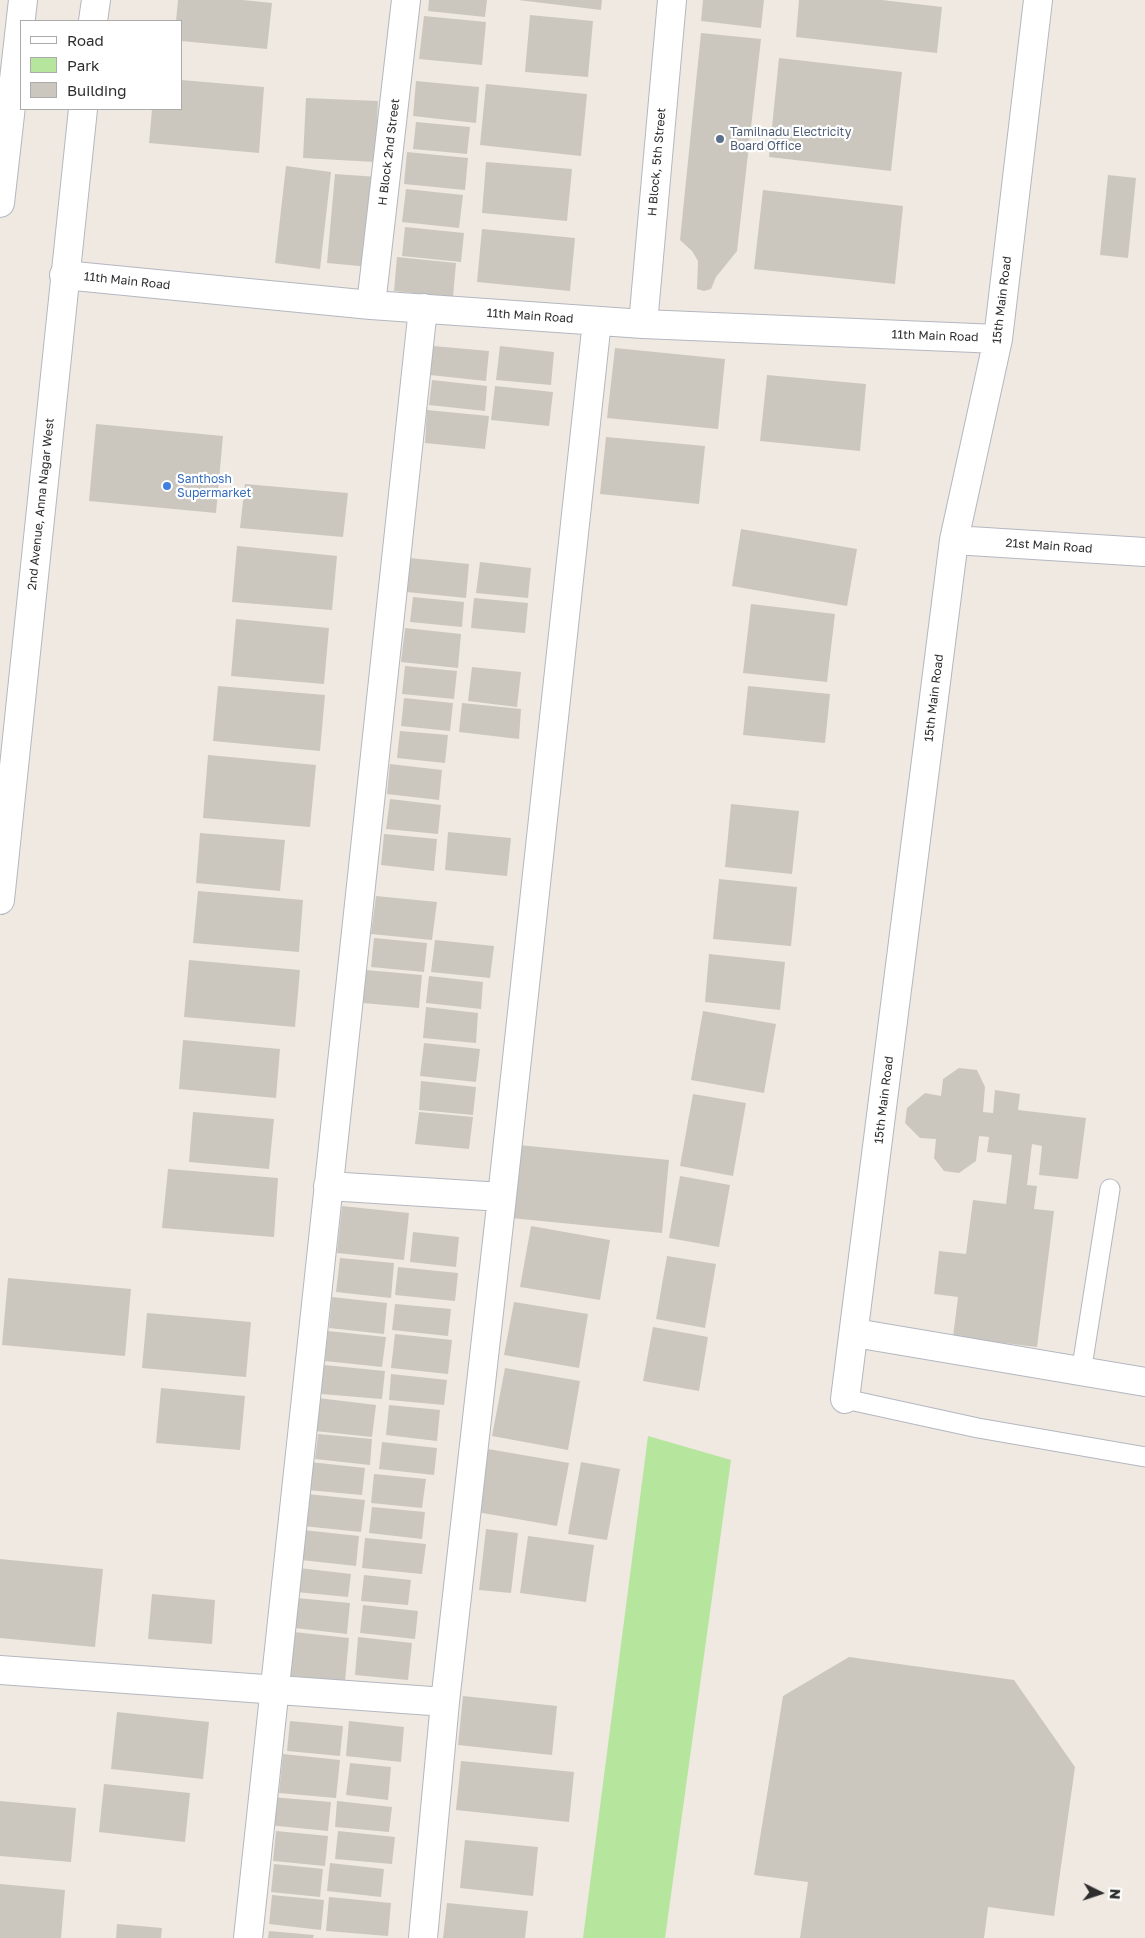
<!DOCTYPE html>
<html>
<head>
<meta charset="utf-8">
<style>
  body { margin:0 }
  #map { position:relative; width:1145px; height:1938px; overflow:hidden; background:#efe9e1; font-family:"Golos Text",sans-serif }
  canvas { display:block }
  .legend { position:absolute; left:20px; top:20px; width:162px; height:90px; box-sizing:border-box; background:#fff; border:1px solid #ababab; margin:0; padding:6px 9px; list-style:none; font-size:15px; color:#2e2e2e }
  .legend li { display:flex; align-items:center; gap:10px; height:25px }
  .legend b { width:25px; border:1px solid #ababab }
  .north { position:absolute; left:1075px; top:1868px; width:50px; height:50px; -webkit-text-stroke:4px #fff; paint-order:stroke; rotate:94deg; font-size:14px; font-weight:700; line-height:20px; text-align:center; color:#2e2e2e }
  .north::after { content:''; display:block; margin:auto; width:18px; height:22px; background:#2e2e2e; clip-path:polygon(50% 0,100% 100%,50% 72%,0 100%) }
</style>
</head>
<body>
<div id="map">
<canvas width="1145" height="1938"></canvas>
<ul class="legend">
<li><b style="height:6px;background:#fff"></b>Road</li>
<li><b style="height:14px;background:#b6e59e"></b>Park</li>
<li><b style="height:14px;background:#cbc7bf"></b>Building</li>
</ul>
<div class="north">N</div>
</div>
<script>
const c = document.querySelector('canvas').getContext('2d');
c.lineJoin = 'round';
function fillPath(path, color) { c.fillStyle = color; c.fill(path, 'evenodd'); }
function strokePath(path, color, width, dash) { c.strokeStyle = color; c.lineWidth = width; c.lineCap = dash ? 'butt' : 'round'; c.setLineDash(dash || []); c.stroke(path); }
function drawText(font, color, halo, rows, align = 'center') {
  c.font = font + ' "Golos Text",sans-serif'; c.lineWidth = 4.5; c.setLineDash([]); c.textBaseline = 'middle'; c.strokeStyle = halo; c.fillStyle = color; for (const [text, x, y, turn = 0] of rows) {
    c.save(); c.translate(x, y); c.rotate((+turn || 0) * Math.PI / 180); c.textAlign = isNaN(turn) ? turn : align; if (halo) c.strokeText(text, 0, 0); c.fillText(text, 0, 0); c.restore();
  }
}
fillPath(new Path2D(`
  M 648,1436 L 731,1460 L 665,1938 L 583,1938 Z`), '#b6e59e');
fillPath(new Path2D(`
  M 178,0 L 243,0 L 272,3 L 267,49 L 181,41 L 181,21 L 176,21 Z
  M 429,0 L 487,0 L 485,17 L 428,11 Z
  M 518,0 L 602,0 L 601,10 Z
  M 703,0 L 764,0 L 761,28 L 701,21 Z
  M 799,0 L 882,0 L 942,7 L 937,53 L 796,37 Z
  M 530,15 L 593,21 L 588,77 L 525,72 Z
  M 424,16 L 486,22 L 482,65 L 419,59 Z
  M 701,33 L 761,39 L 737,251 L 716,277 L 711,289 L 704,291 L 697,289 L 698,261 L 692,251 L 680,240 Z
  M 779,58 L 902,72 L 891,171 L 769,157 Z
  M 181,80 L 264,87 L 259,153 L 149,143 L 152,109 L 181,109 Z
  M 416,81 L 479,87 L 476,123 L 413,116 Z
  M 486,84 L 587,94 L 581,156 L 480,145 Z
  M 306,98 L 378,101 L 375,162 L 303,158 Z
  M 416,122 L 470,127 L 467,154 L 413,149 Z
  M 407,152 L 468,158 L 465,190 L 404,184 Z
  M 486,162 L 572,169 L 567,221 L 482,213 Z
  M 286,166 L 331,172 L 320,269 L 275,263 Z
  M 335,174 L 378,177 L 370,267 L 327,263 Z
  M 1108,175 L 1136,178 L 1128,258 L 1100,255 Z
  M 406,189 L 463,195 L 459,228 L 402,222 Z
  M 763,190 L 903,206 L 895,284 L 754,269 Z
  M 405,227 L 464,233 L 461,262 L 402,256 Z
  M 482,229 L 575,238 L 570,291 L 477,282 Z
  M 397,257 L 456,263 L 453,297 L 394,291 Z
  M 433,346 L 489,351 L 486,381 L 430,375 Z
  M 500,346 L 554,352 L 551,385 L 496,380 Z
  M 615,348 L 725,359 L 718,429 L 607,418 Z
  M 767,375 L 866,384 L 860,451 L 760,441 Z
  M 432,380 L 487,386 L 485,411 L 429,405 Z
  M 495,386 L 553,392 L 549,426 L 491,420 Z
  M 427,410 L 489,416 L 485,449 L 425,443 Z
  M 96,424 L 223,436 L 216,513 L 89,501 Z
  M 606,437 L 705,446 L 699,504 L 600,494 Z
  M 245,484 L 348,493 L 343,537 L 240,528 Z
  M 741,529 L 857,549 L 847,606 L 732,586 Z
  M 237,546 L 337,556 L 332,610 L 232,602 Z
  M 410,558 L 469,564 L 466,598 L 407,592 Z
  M 480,562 L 531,568 L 528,598 L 476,593 Z
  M 413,597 L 464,602 L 462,627 L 410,622 Z
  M 474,598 L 528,603 L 525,633 L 471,628 Z
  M 751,604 L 835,614 L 827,682 L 743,673 Z
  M 236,619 L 329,628 L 324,684 L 231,676 Z
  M 405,628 L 461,634 L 458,668 L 401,662 Z
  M 405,666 L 457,671 L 454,699 L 402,694 Z
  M 472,667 L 521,672 L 517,707 L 468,701 Z
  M 218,686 L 325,695 L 320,751 L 213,741 Z
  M 748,686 L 830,694 L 825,743 L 743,735 Z
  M 404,698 L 453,703 L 450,731 L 401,726 Z
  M 462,703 L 521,709 L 519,739 L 459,732 Z
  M 400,731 L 448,735 L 445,763 L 397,758 Z
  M 208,755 L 316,765 L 310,827 L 203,818 Z
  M 390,764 L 442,770 L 439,800 L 387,794 Z
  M 390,799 L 441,805 L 438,834 L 386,829 Z
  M 731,804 L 799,811 L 792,874 L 725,867 Z
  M 448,832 L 511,838 L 507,876 L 445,870 Z
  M 200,833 L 285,840 L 280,891 L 196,883 Z
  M 384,834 L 437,839 L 434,871 L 381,865 Z
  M 719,879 L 797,887 L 791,946 L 713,939 Z
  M 198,891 L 303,900 L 299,952 L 193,943 Z
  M 376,896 L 437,902 L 432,940 L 371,934 Z
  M 374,938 L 427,943 L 424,972 L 371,967 Z
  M 435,940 L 494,946 L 490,978 L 431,972 Z
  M 709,954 L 785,962 L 780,1010 L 705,1002 Z
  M 189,960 L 300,970 L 295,1027 L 184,1017 Z
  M 366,970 L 422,975 L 419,1008 L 363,1003 Z
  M 429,976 L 483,982 L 481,1009 L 426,1003 Z
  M 426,1007 L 478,1013 L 476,1043 L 423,1038 Z
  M 703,1011 L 776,1024 L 764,1093 L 691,1080 Z
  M 183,1040 L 280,1049 L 276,1098 L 179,1089 Z
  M 424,1043 L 480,1049 L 476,1082 L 420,1076 Z
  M 959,1068 L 977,1070 L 985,1087 L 983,1112 L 993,1113 L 995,1090 L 1020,1094 L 1018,1110 L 1086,1118 L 1078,1179 L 1039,1175 L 1042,1146 L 1032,1144 L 1027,1185 L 1037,1186 L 1034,1209 L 1054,1211 L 1037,1347 L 953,1337 L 958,1297 L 934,1294 L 939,1251 L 966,1254 L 973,1200 L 1006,1204 L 1012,1155 L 987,1152 L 989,1137 L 979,1136 L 976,1161 L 959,1173 L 944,1171 L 934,1158 L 936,1139 L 920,1138 L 905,1123 L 907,1108 L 925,1093 L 941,1096 L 943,1079 Z
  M 421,1081 L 476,1087 L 473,1115 L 419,1110 Z
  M 693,1094 L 746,1103 L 733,1176 L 680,1166 Z
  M 193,1112 L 274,1119 L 269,1169 L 189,1162 Z
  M 419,1112 L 473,1117 L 469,1149 L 415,1144 Z
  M 519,1145 L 669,1160 L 662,1233 L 511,1218 Z
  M 168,1169 L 278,1178 L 274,1237 L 162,1228 Z
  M 680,1176 L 730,1185 L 719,1247 L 669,1238 Z
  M 342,1206 L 409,1213 L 404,1260 L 337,1253 Z
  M 531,1226 L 610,1240 L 600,1300 L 520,1287 Z
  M 413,1232 L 459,1237 L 456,1267 L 410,1262 Z
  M 667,1256 L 716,1264 L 705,1328 L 656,1319 Z
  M 340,1258 L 394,1263 L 391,1298 L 336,1292 Z
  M 398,1267 L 458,1273 L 455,1301 L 395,1295 Z
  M 8,1278 L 131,1289 L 125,1356 L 2,1345 Z
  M 332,1297 L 387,1303 L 384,1334 L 329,1328 Z
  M 514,1302 L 588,1314 L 579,1368 L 504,1355 Z
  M 395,1304 L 451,1309 L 448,1336 L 392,1330 Z
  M 147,1313 L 251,1322 L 246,1377 L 142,1368 Z
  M 653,1327 L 708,1337 L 699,1391 L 643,1381 Z
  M 328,1331 L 386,1337 L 382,1367 L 325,1361 Z
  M 395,1334 L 452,1340 L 448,1374 L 391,1368 Z
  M 324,1365 L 385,1371 L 382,1399 L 321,1394 Z
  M 505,1368 L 580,1381 L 568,1450 L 492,1436 Z
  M 391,1374 L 447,1380 L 444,1405 L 389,1400 Z
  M 161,1388 L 245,1396 L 240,1450 L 156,1443 Z
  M 318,1398 L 376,1405 L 372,1437 L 315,1431 Z
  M 389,1405 L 440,1410 L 437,1441 L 386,1435 Z
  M 318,1434 L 372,1439 L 370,1465 L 315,1459 Z
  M 382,1442 L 437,1448 L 434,1475 L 379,1469 Z
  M 488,1449 L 569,1463 L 557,1526 L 477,1512 Z
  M 310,1462 L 365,1468 L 362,1495 L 307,1490 Z
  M 581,1462 L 620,1469 L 607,1540 L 568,1534 Z
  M 374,1474 L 426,1479 L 422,1508 L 371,1503 Z
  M 307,1494 L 365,1500 L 361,1532 L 303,1526 Z
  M 372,1507 L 425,1512 L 422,1539 L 369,1533 Z
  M 486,1529 L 518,1533 L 511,1593 L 479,1590 Z
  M 303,1530 L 359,1536 L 356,1566 L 301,1560 Z
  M 528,1536 L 594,1545 L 586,1602 L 520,1593 Z
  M 365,1538 L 426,1544 L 422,1574 L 362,1568 Z
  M 0,1559 L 103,1569 L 95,1647 L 0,1638 Z
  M 299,1568 L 351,1574 L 348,1597 L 296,1592 Z
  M 364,1575 L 411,1580 L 408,1605 L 361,1601 Z
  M 152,1594 L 215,1600 L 212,1644 L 148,1639 Z
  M 297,1598 L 350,1603 L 347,1634 L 294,1628 Z
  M 363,1605 L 418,1611 L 415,1639 L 360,1633 Z
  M 294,1632 L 349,1638 L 345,1681 L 290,1676 Z
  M 358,1637 L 412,1643 L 408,1680 L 355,1675 Z
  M 849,1657 L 1014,1680 L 1075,1767 L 1054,1916 L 988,1907 L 984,1938 L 800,1938 L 808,1882 L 754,1875 L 783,1696 Z
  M 463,1696 L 557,1706 L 552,1755 L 458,1745 Z
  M 117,1712 L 209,1722 L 203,1779 L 111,1769 Z
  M 290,1721 L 343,1726 L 340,1756 L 287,1751 Z
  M 349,1721 L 404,1727 L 401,1762 L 346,1756 Z
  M 283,1754 L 340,1760 L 336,1798 L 279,1793 Z
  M 461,1761 L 574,1772 L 569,1822 L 456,1810 Z
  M 350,1763 L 391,1767 L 388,1800 L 346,1795 Z
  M 104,1784 L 190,1793 L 185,1842 L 99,1832 Z
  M 271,1797 L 331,1802 L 328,1831 L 268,1825 Z
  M 0,1801 L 76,1808 L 71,1862 L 0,1856 Z
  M 337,1801 L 392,1807 L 389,1832 L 335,1827 Z
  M 276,1831 L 328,1836 L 325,1866 L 273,1861 Z
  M 338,1831 L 395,1837 L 392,1864 L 335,1859 Z
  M 465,1840 L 538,1847 L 533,1896 L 460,1888 Z
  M 330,1863 L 384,1869 L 381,1897 L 327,1891 Z
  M 274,1864 L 323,1869 L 320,1897 L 271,1892 Z
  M 0,1884 L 65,1890 L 61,1938 L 0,1938 Z
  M 272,1895 L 324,1900 L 321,1930 L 269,1924 Z
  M 329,1897 L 391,1903 L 388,1936 L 326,1931 Z
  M 447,1903 L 528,1911 L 525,1938 L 443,1938 Z
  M 117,1924 L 162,1928 L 161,1938 L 116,1938 Z
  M 269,1931 L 314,1935 L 313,1938 L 268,1938 Z`), '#cbc7bf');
const lane = new Path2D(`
  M 1081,1373 L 1110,1189
  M 845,1399 L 978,1428 L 1145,1457`);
const street = new Path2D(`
  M 64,275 L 371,305 L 643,324 L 998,339
  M 371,305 L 406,0
  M 643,324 L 672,0
  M 954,540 L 1145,552
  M 328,1186 L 502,1197
  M 855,1333 L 1145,1382
  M 845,1399 L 954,540 L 998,339 L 1038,0
  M 0,1670 L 445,1702
  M 248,1938 L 423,308
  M 423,1938 L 445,1702 L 502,1197 L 597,321`);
const secondary = new Path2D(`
  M 93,21 L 96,0
  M 0,203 L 23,0
  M 0,900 L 83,109`);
strokePath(lane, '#b4b7c1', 21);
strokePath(street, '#b4b7c1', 30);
strokePath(secondary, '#b4b7c1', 30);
strokePath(lane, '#fff', 19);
strokePath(street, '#fff', 28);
strokePath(secondary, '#fff', 28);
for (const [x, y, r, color] of [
  [720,139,5,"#5c6f8a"],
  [167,486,5,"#3f7fe0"]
]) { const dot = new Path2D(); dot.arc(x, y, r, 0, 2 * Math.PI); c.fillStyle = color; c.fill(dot); strokePath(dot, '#fff', 2); }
drawText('12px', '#4e5e75', '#fff', [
  ["Tamilnadu Electricity",730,132],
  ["Board Office",730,146]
], 'left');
drawText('12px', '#2e2e2e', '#fff', [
  ["H Block 2nd Street",389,152,-83],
  ["H Block, 5th Street",657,162,-85],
  ["11th Main Road",127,281,6],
  ["15th Main Road",1002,300,-83],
  ["11th Main Road",530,316,4],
  ["11th Main Road",935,336,2],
  ["2nd Avenue, Anna Nagar West",41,504,-84],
  ["21st Main Road",1049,546,4],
  ["15th Main Road",934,698,-83],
  ["15th Main Road",884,1100,-83]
]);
drawText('12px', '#366cbe', '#fff', [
  ["Santhosh",177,479],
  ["Supermarket",177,493]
], 'left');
</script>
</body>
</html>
